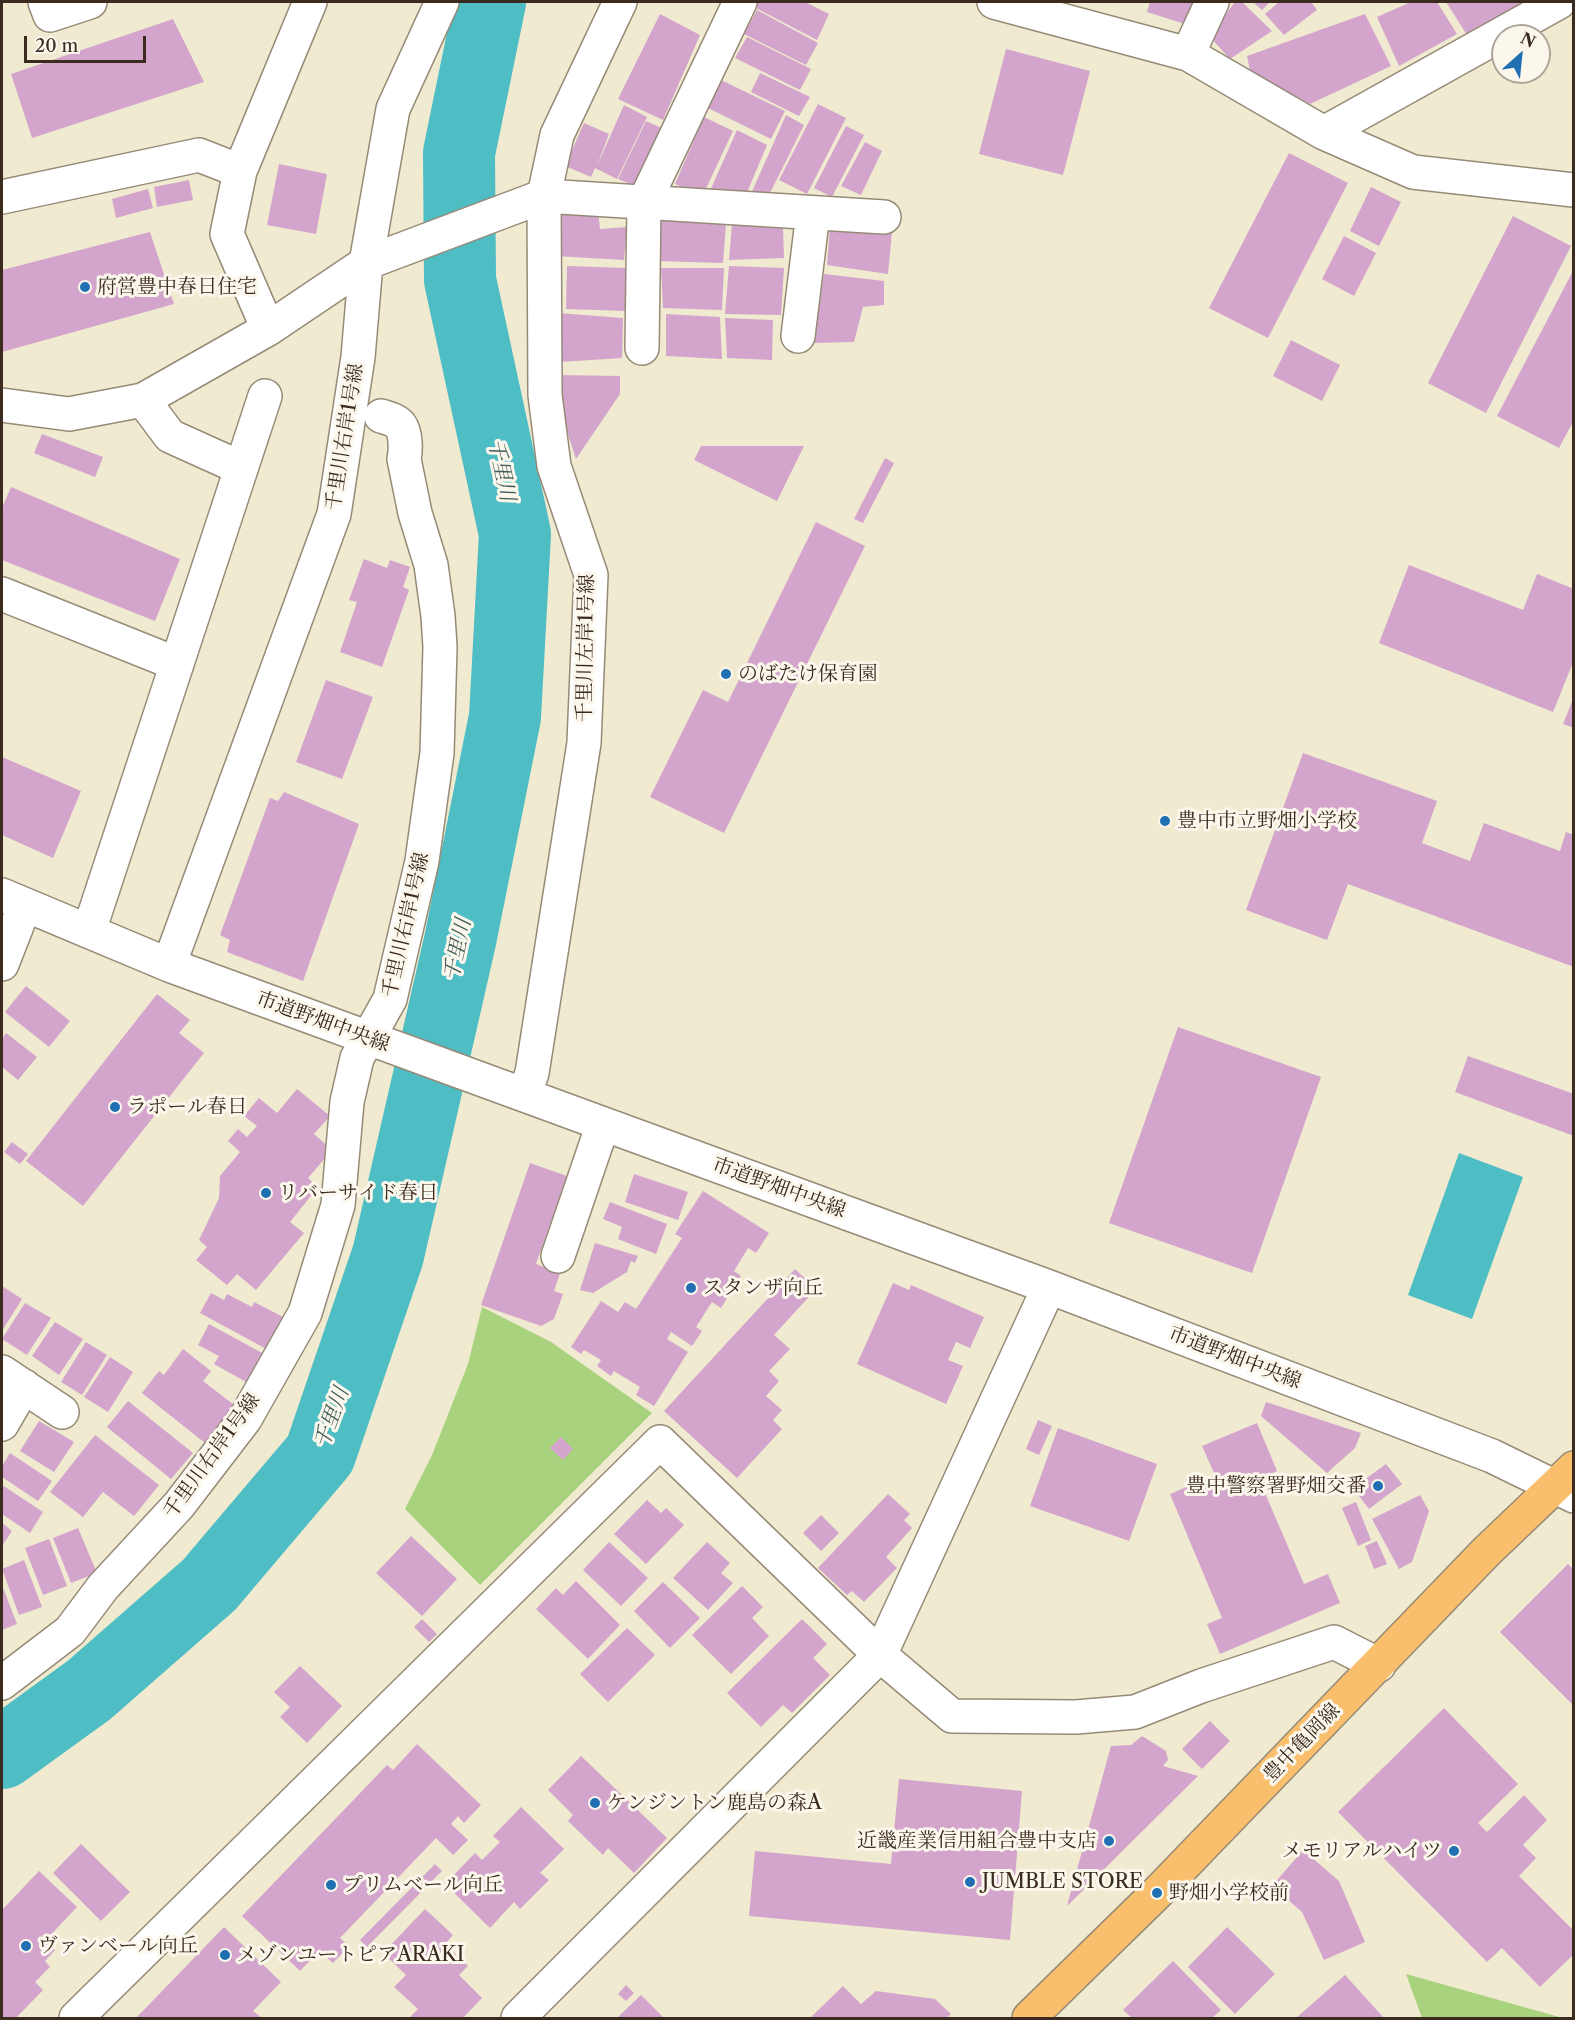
<!DOCTYPE html>
<html>
<head>
<meta charset="utf-8">
<style>
  body { margin:0 }
  #map { position:relative; width:1575px; height:2020px; overflow:hidden; background:#f0ead0; font-family:"Libre Caslon Text",serif }
  canvas { display:block }
  .frame { position:absolute; inset:0; border:3px solid #3b2a1e; pointer-events:none }
  .north { position:absolute; left:1491px; top:24px; width:60px; height:60px; box-sizing:border-box; background:#fbf7ec; border:2px solid #aea59a; border-radius:50%; rotate:27deg; font-size:16px; font-weight:700; line-height:24px; text-align:center; color:#3b2a1e }
  .north::after { content:''; display:block; margin:auto; width:21px; height:27px; background:#1f6fb2; clip-path:polygon(50% 0,100% 100%,50% 72%,0 100%) }
  .scale { position:absolute; left:24px; top:36px; width:122px; height:27px; box-sizing:border-box; border:3px solid #3b2a1e; border-top:0; padding-left:8px; font-size:18px; line-height:21px; white-space:nowrap; color:#3b2a1e; -webkit-text-stroke:4px #fbf7ec; paint-order:stroke }
</style>
</head>
<body>
<div id="map">
<canvas width="1575" height="2020"></canvas>
<div class="frame"></div>
<div class="north">N</div>
<div class="scale">20 m</div>
</div>
<script>
const c = document.querySelector('canvas').getContext('2d');
c.lineJoin = 'round';
function fillPath(path, color) { c.fillStyle = color; c.fill(path, 'evenodd'); }
function strokePath(path, color, width, dash) { c.strokeStyle = color; c.lineWidth = width; c.lineCap = dash ? 'butt' : 'round'; c.setLineDash(dash || []); c.stroke(path); }
function drawText(font, color, halo, rows, align = 'center') {
  c.font = font + ' "Libre Caslon Text","Noto Serif JP",serif'; c.lineWidth = 6; c.setLineDash([]); c.textBaseline = 'middle'; c.strokeStyle = halo; c.fillStyle = color; for (const [text, x, y, turn = 0] of rows) {
    c.save(); c.translate(x, y); c.rotate((+turn || 0) * Math.PI / 180); c.textAlign = isNaN(turn) ? turn : align; if (halo) c.strokeText(text, 0, 0); c.fillText(text, 0, 0); c.restore();
  }
}
fillPath(new Path2D(`
  M 482,1307 L 551,1342 L 652,1413 L 480,1585 L 405,1509 L 432,1455 L 468,1364 Z
  M 1406,1974 L 1563,2018 L 1422,2018 Z`), '#a8d27e');
fillPath(new Path2D(`
  M 1459,1153 L 1523,1177 L 1472,1319 L 1408,1295 Z`), '#4ebdc4');
strokePath(new Path2D(`
  M 2,1753 L 89,1690 L 209,1585 L 320,1454 L 388,1255 L 460,941 L 505,717 L 515,534 L 460,280 L 459,153 L 490,2`), '#4ebdc4', 72);
fillPath(new Path2D(`
  M 754,2 L 805,2 L 829,14 L 817,40 L 752,6 Z
  M 1150,2 L 1193,2 L 1185,24 L 1147,12 Z
  M 1235,2 L 1242,2 L 1272,31 L 1230,59 L 1209,36 Z
  M 1253,2 L 1270,2 L 1262,10 Z
  M 1279,2 L 1311,2 L 1317,10 L 1284,35 L 1265,14 Z
  M 1411,2 L 1437,2 L 1457,34 L 1399,66 L 1377,17 Z
  M 1446,2 L 1526,2 L 1467,35 Z
  M 757,10 L 818,43 L 806,65 L 744,34 Z
  M 660,14 L 700,35 L 663,120 L 618,99 Z
  M 1365,14 L 1391,66 L 1310,104 L 1250,71 L 1247,56 Z
  M 173,19 L 204,82 L 32,138 L 11,74 Z
  M 747,37 L 811,69 L 800,90 L 735,58 Z
  M 1006,49 L 1090,71 L 1063,175 L 979,154 Z
  M 760,73 L 810,97 L 799,116 L 751,92 Z
  M 721,80 L 785,111 L 771,139 L 706,107 Z
  M 818,104 L 846,118 L 807,194 L 779,180 Z
  M 624,105 L 647,117 L 617,179 L 595,168 L 591,177 L 565,166 L 584,123 L 609,134 L 597,166 Z
  M 786,115 L 804,125 L 768,197 L 750,196 Z
  M 704,117 L 733,131 L 703,195 L 675,184 Z
  M 646,121 L 672,133 L 643,189 L 618,179 Z
  M 846,126 L 864,135 L 832,197 L 814,188 Z
  M 737,130 L 767,145 L 746,195 L 709,193 Z
  M 865,142 L 882,151 L 861,195 L 841,186 Z
  M 1289,153 L 1348,183 L 1268,338 L 1209,308 Z
  M 279,164 L 327,174 L 316,234 L 267,225 Z
  M 189,180 L 193,200 L 157,207 L 154,187 Z
  M 1371,187 L 1401,202 L 1379,246 L 1350,231 Z
  M 148,189 L 153,208 L 116,218 L 112,199 Z
  M 556,210 L 598,211 L 600,229 L 627,227 L 624,260 L 555,256 Z
  M 1513,216 L 1571,246 L 1486,413 L 1428,383 Z
  M 659,219 L 726,224 L 723,263 L 656,261 Z
  M 732,224 L 783,228 L 784,258 L 729,260 Z
  M 830,226 L 892,232 L 888,274 L 827,265 Z
  M 150,232 L 174,304 L 2,352 L 2,270 Z
  M 1344,236 L 1376,253 L 1354,296 L 1322,279 Z
  M 567,266 L 626,268 L 625,311 L 566,309 Z
  M 729,266 L 784,268 L 781,315 L 725,314 Z
  M 661,268 L 724,268 L 722,310 L 663,308 Z
  M 1574,269 L 1574,420 L 1559,448 L 1497,416 Z
  M 824,274 L 884,281 L 884,305 L 863,307 L 854,342 L 813,343 Z
  M 558,313 L 623,318 L 622,358 L 560,362 Z
  M 666,314 L 720,317 L 722,359 L 666,356 Z
  M 725,318 L 773,320 L 772,360 L 727,358 Z
  M 1291,340 L 1340,365 L 1322,401 L 1273,376 Z
  M 558,375 L 620,376 L 620,394 L 576,459 L 556,397 Z
  M 42,434 L 103,457 L 95,477 L 34,453 Z
  M 701,446 L 804,446 L 777,501 L 694,460 Z
  M 885,458 L 894,463 L 863,523 L 854,519 Z
  M 11,487 L 180,559 L 155,621 L 2,560 L 2,508 Z
  M 816,522 L 865,546 L 724,833 L 650,797 L 703,690 L 728,702 Z
  M 364,559 L 387,568 L 390,560 L 410,567 L 403,587 L 409,590 L 382,667 L 340,652 L 357,602 L 349,600 Z
  M 1409,565 L 1523,610 L 1537,574 L 1574,589 L 1574,660 L 1553,712 L 1379,643 Z
  M 326,680 L 373,697 L 342,779 L 296,762 Z
  M 1573,699 L 1574,699 L 1574,728 L 1563,724 Z
  M 1303,753 L 1437,801 L 1422,843 L 1470,861 L 1484,823 L 1560,851 L 1566,832 L 1574,835 L 1574,967 L 1348,884 L 1327,940 L 1246,910 Z
  M 2,757 L 81,791 L 53,858 L 2,835 Z
  M 284,792 L 359,824 L 303,981 L 227,952 L 230,940 L 220,935 L 270,798 L 278,801 Z
  M 26,986 L 70,1021 L 49,1047 L 5,1012 Z
  M 157,994 L 190,1020 L 179,1033 L 204,1053 L 83,1206 L 26,1161 Z
  M 1178,1027 L 1321,1077 L 1252,1273 L 1109,1223 Z
  M 6,1033 L 37,1057 L 18,1080 L 2,1067 L 2,1039 Z
  M 1468,1056 L 1574,1094 L 1574,1136 L 1455,1092 Z
  M 297,1089 L 330,1116 L 314,1134 L 332,1150 L 308,1178 L 318,1187 L 290,1222 L 304,1233 L 256,1290 L 237,1274 L 227,1285 L 196,1260 L 207,1247 L 199,1240 L 219,1198 L 220,1176 L 240,1152 L 228,1141 L 238,1129 L 247,1137 L 257,1126 L 244,1116 L 259,1098 L 277,1113 Z
  M 12,1142 L 28,1154 L 20,1164 L 4,1152 Z
  M 530,1163 L 567,1176 L 536,1264 L 560,1273 L 554,1291 L 563,1294 L 554,1319 L 541,1326 L 481,1305 Z
  M 634,1174 L 688,1192 L 678,1220 L 625,1202 Z
  M 703,1191 L 769,1233 L 756,1253 L 748,1248 L 734,1271 L 741,1276 L 721,1308 L 712,1302 L 696,1327 L 702,1331 L 692,1346 L 671,1332 L 667,1339 L 688,1352 L 654,1406 L 636,1395 L 640,1387 L 614,1371 L 611,1376 L 597,1366 L 601,1360 L 584,1350 L 581,1354 L 571,1347 L 601,1301 L 618,1312 L 625,1302 L 636,1309 L 682,1238 L 675,1234 Z
  M 610,1202 L 667,1224 L 656,1254 L 618,1239 L 622,1227 L 603,1219 Z
  M 595,1243 L 638,1256 L 635,1263 L 631,1261 L 627,1272 L 593,1293 L 580,1290 Z
  M 795,1269 L 816,1289 L 774,1335 L 790,1349 L 769,1371 L 779,1381 L 766,1396 L 782,1410 L 773,1420 L 782,1429 L 737,1478 L 664,1411 Z
  M 893,1283 L 909,1290 L 911,1285 L 984,1317 L 970,1348 L 956,1342 L 948,1360 L 963,1366 L 946,1404 L 857,1364 Z
  M 2,1286 L 22,1299 L 2,1331 Z
  M 211,1293 L 224,1300 L 227,1294 L 252,1307 L 254,1302 L 287,1319 L 270,1351 L 200,1313 Z
  M 25,1303 L 51,1318 L 27,1355 L 2,1339 Z
  M 55,1322 L 83,1339 L 59,1375 L 32,1356 Z
  M 209,1324 L 264,1354 L 248,1383 L 214,1364 L 219,1356 L 198,1345 Z
  M 86,1342 L 107,1355 L 82,1395 L 61,1382 Z
  M 183,1349 L 211,1371 L 203,1381 L 234,1405 L 205,1443 L 142,1393 L 159,1371 L 164,1375 Z
  M 110,1357 L 133,1372 L 108,1412 L 84,1397 Z
  M 128,1401 L 193,1453 L 171,1479 L 107,1427 Z
  M 1266,1402 L 1361,1433 L 1355,1448 L 1327,1473 L 1261,1416 Z
  M 1038,1420 L 1052,1426 L 1039,1455 L 1026,1449 Z
  M 39,1421 L 74,1442 L 54,1472 L 20,1451 Z
  M 1257,1423 L 1277,1471 L 1259,1479 L 1304,1584 L 1328,1574 L 1340,1603 L 1220,1654 L 1207,1624 L 1222,1618 L 1170,1494 L 1215,1475 L 1202,1446 Z
  M 1058,1428 L 1157,1464 L 1129,1541 L 1030,1506 Z
  M 95,1435 L 159,1485 L 134,1516 L 103,1492 L 83,1517 L 50,1492 Z
  M 561,1437 L 573,1449 L 563,1460 L 550,1448 Z
  M 10,1453 L 52,1481 L 38,1501 L 2,1477 L 2,1466 Z
  M 1386,1464 L 1402,1484 L 1369,1509 L 1353,1488 Z
  M 2,1485 L 43,1512 L 30,1533 L 2,1514 Z
  M 888,1494 L 910,1514 L 904,1520 L 912,1528 L 886,1557 L 897,1568 L 864,1602 L 852,1591 L 847,1595 L 818,1568 Z
  M 1420,1495 L 1429,1511 L 1412,1562 L 1399,1569 L 1372,1519 Z
  M 647,1500 L 661,1513 L 666,1508 L 684,1525 L 646,1564 L 614,1534 Z
  M 1356,1502 L 1371,1540 L 1358,1546 L 1342,1508 Z
  M 821,1515 L 839,1533 L 821,1551 L 803,1533 Z
  M 2,1523 L 12,1531 L 2,1546 Z
  M 78,1528 L 97,1573 L 71,1583 L 53,1538 Z
  M 411,1536 L 457,1579 L 422,1616 L 376,1573 Z
  M 49,1539 L 67,1586 L 43,1595 L 25,1548 Z
  M 1377,1541 L 1387,1564 L 1374,1569 L 1365,1546 Z
  M 609,1542 L 648,1578 L 621,1606 L 583,1570 Z
  M 707,1542 L 730,1563 L 721,1573 L 733,1583 L 708,1610 L 673,1578 Z
  M 24,1560 L 42,1607 L 19,1615 L 2,1569 Z
  M 1568,1564 L 1574,1570 L 1574,1706 L 1500,1632 Z
  M 576,1581 L 620,1625 L 588,1659 L 536,1609 L 556,1588 L 563,1595 Z
  M 663,1582 L 700,1618 L 670,1648 L 634,1611 Z
  M 2,1585 L 17,1624 L 2,1630 Z
  M 742,1586 L 763,1607 L 752,1618 L 769,1636 L 731,1674 L 692,1635 Z
  M 422,1619 L 437,1634 L 429,1642 L 414,1627 Z
  M 802,1619 L 827,1644 L 813,1658 L 830,1675 L 792,1713 L 783,1705 L 761,1727 L 727,1693 Z
  M 627,1628 L 655,1655 L 608,1702 L 580,1674 Z
  M 300,1666 L 342,1706 L 307,1743 L 280,1717 L 290,1707 L 274,1692 Z
  M 1444,1708 L 1518,1784 L 1478,1823 L 1487,1832 L 1524,1795 L 1547,1820 L 1523,1845 L 1536,1858 L 1519,1876 L 1572,1929 L 1574,1928 L 1574,1954 L 1540,1987 L 1502,1948 L 1487,1962 L 1338,1812 Z
  M 1210,1721 L 1230,1741 L 1202,1769 L 1182,1749 Z
  M 1142,1736 L 1166,1751 L 1168,1760 L 1163,1766 L 1198,1776 L 1067,1906 L 1111,1746 L 1131,1745 Z
  M 417,1744 L 481,1805 L 464,1823 L 458,1816 L 451,1824 L 468,1840 L 453,1855 L 436,1838 L 340,1938 L 349,1946 L 333,1963 L 319,1951 L 300,1971 L 242,1916 L 387,1765 L 393,1770 Z
  M 581,1756 L 667,1838 L 634,1873 L 608,1848 L 603,1855 L 568,1821 L 573,1815 L 548,1790 Z
  M 899,1779 L 1022,1791 L 1010,1940 L 749,1916 L 755,1851 L 891,1864 Z
  M 521,1807 L 564,1849 L 540,1873 L 549,1880 L 520,1909 L 514,1902 L 490,1928 L 445,1884 L 475,1853 L 482,1860 L 500,1842 L 493,1836 Z
  M 81,1844 L 130,1892 L 101,1921 L 53,1873 Z
  M 1303,1850 L 1339,1881 L 1365,1942 L 1324,1960 L 1302,1912 L 1272,1886 Z
  M 435,1864 L 442,1871 L 367,1947 L 360,1940 Z
  M 39,1871 L 77,1907 L 45,1941 L 55,1950 L 45,1961 L 50,1967 L 35,1982 L 43,1990 L 16,2018 L 2,2018 L 2,1910 Z
  M 425,1909 L 453,1935 L 445,1944 L 468,1966 L 459,1975 L 482,1998 L 463,2018 L 409,2018 L 418,2009 L 394,1987 L 406,1975 L 383,1953 Z
  M 224,1927 L 281,1982 L 253,2011 L 262,2018 L 136,2018 Z
  M 1227,1927 L 1275,1974 L 1235,2014 L 1188,1967 Z
  M 1173,1961 L 1221,2010 L 1212,2018 L 1132,2018 L 1123,2010 Z
  M 1345,1975 L 1384,2018 L 1296,2018 Z
  M 626,1985 L 634,1993 L 626,2001 L 618,1994 Z
  M 843,1986 L 861,2004 L 876,1991 L 935,1999 L 951,2014 L 947,2018 L 810,2018 Z
  M 641,1995 L 664,2018 L 617,2018 Z`), '#d3a5cc');
const minor = new Path2D(`
  M 45,2 L 50,15 L 90,2
  M 994,2 L 1188,54 L 1324,133 L 1413,172 L 1574,190
  M 1188,54 L 1212,2
  M 1324,133 L 1559,2
  M 2,197 L 199,155 L 240,171
  M 268,329 L 227,234 L 240,171 L 310,2
  M 798,336 L 813,213
  M 642,348 L 644,203 L 740,2
  M 143,400 L 170,436 L 241,468
  M 2,405 L 69,414 L 143,400 L 268,329 L 366,263 L 544,196 L 884,217
  M 2,594 L 177,664
  M 2,895 L 169,965 L 1049,1287 L 1492,1456 L 1574,1496
  M 89,931 L 265,396
  M 2,964 L 25,905
  M 169,965 L 334,514 L 358,357 L 366,263 L 393,109 L 442,2
  M 524,1095 L 532,1073 L 584,743 L 591,575 L 554,466 L 545,395 L 544,196 L 557,135 L 620,2
  M 558,1256 L 603,1124
  M 2,1372 L 62,1412
  M 2,1424 L 24,1386
  M 2,1683 L 70,1631 L 103,1587 L 179,1505 L 245,1419 L 305,1313 L 338,1205 L 347,1102 L 357,1058 L 390,999 L 422,861 L 437,753 L 440,647 L 438,616 L 431,565 L 415,513 L 404,459 C 406,450 406,433 400,425 C 396,420 387,418 381,416
  M 76,2018 L 660,1442 L 880,1655 L 952,1716 L 1076,1717 L 1135,1712 L 1201,1686 L 1334,1642 L 1379,1665
  M 518,2018 L 880,1655 L 1049,1287`);
const major = new Path2D(`
  M 1029,2018 L 1157,1893 L 1486,1552 L 1574,1468`);
strokePath(minor, '#968a77', 36);
strokePath(major, '#968a77', 36);
strokePath(minor, '#fff', 33);
strokePath(major, '#f9bf6c', 33);
for (const [x, y, r, color] of [
  [85,287,6,"#1f6fb2"],
  [726,674,6,"#1f6fb2"],
  [1165,821,6,"#1f6fb2"],
  [115,1107,6,"#1f6fb2"],
  [266,1193,6,"#1f6fb2"],
  [691,1288,6,"#1f6fb2"],
  [1378,1486,6,"#1f6fb2"],
  [595,1803,6,"#1f6fb2"],
  [1109,1841,6,"#1f6fb2"],
  [1454,1851,6,"#1f6fb2"],
  [970,1882,6,"#1f6fb2"],
  [331,1885,6,"#1f6fb2"],
  [1157,1893,6,"#1f6fb2"],
  [26,1946,6,"#1f6fb2"],
  [225,1955,6,"#1f6fb2"]
]) { const dot = new Path2D(); dot.arc(x, y, r, 0, 2 * Math.PI); c.fillStyle = color; c.fill(dot); strokePath(dot, '#fbf7ec', 2); }
drawText('20px', '#3b2a1e', '#fbf7ec', [
  ["府営豊中春日住宅",97,287],
  ["のばたけ保育園",738,674],
  ["豊中市立野畑小学校",1177,821],
  ["ラポール春日",127,1107],
  ["リバーサイド春日",278,1193],
  ["スタンザ向丘",703,1288],
  ["豊中警察署野畑交番",1366,1486,"right"],
  ["ケンジントン鹿島の森A",607,1803],
  ["近畿産業信用組合豊中支店",1097,1841,"right"],
  ["メモリアルハイツ",1442,1851,"right"],
  ["JUMBLE STORE",982,1882],
  ["プリムベール向丘",343,1885],
  ["野畑小学校前",1169,1893],
  ["ヴァンベール向丘",38,1946],
  ["メゾンユートピアARAKI",237,1955]
], 'left');
drawText('20px', '#3b2a1e', '#fbf7ec', [
  ["千里川右岸1号線",345,437,-81],
  ["千里川左岸1号線",586,648,-89],
  ["千里川右岸1号線",406,925,-77],
  ["市道野畑中央線",323,1022,20],
  ["市道野畑中央線",779,1188,20],
  ["市道野畑中央線",1235,1358,21],
  ["千里川右岸1号線",212,1456,-54],
  ["豊中亀岡線",1302,1743,-46]
]);
drawText('italic 21px', '#425d58', '#fbf7ec', [
  ["千里川",501,470,78],
  ["千里川",458,950,-78],
  ["千里川",332,1418,-70]
]);
</script>
</body>
</html>
